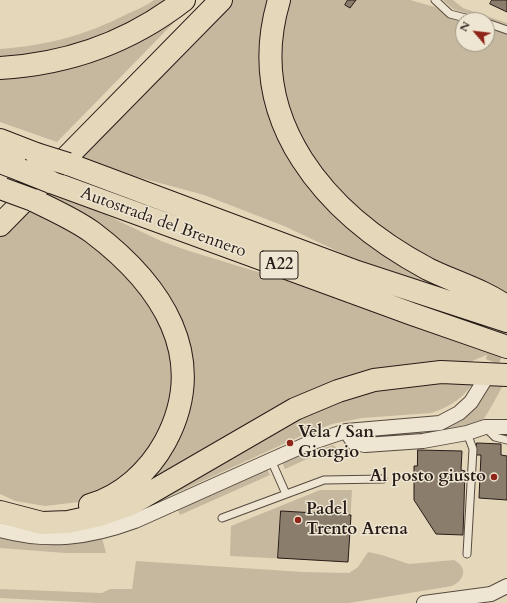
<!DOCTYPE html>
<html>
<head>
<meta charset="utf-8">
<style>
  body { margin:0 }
  #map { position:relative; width:507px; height:603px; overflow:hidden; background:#e5d8ba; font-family:Cardo,serif }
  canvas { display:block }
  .north { position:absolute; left:455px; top:12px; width:40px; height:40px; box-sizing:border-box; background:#eee6d2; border:1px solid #9e9587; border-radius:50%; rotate:298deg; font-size:11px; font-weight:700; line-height:16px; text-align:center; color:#271b17 }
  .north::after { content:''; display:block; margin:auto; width:14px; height:18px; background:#8f2418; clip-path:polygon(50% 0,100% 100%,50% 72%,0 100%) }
</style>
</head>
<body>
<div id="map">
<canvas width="507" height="603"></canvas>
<div class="north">N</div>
</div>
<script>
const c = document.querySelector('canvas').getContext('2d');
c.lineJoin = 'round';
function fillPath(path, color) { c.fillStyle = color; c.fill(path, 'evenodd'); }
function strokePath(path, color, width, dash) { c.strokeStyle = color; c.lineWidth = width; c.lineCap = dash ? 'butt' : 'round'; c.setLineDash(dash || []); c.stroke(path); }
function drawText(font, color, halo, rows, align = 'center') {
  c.font = font + ' Cardo,serif'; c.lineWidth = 3; c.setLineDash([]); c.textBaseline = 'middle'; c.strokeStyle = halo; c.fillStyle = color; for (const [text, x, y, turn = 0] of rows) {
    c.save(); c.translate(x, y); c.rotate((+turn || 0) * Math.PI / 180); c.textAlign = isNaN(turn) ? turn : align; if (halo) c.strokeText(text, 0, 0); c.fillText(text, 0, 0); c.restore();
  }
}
fillPath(new Path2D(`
  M 154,0 L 177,0 L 118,38 L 0,66 L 0,49 C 48,45 84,36 127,14 C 136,10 146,6 154,0 Z
  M 191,0 L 196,0 L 57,142 L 0,122 L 0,73 L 30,70 Z
  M 228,0 L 271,0 L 265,48 L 307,175 L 472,299 L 436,290 L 354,259 L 284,226 L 204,195 L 134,176 L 77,156 Z
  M 287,0 L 410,0 L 435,7 L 453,19 L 463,21 L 463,44 L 487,44 L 487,27 L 507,34 L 507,296 L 394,245 L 307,160 L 278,82 Z
  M 443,0 L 453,0 L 463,8 L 507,23 L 507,27 L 453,9 Z
  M 42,191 L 100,212 L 161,241 L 186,250 L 307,287 L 492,353 L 457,367 L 370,376 L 125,500 L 162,455 L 179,323 L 47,202 Z
  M 28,206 L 49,214 L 112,257 L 165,323 L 179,382 L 143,465 L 88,501 L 45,506 L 15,501 L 0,494 L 0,232 Z
  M 476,378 C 466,396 451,407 431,413 L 362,418 L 332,424 L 303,435 L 137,511 L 50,526 L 341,395 Z
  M 506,380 C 501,388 487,417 481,422 C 470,432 382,439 366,436 L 390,431 L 475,406 L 490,385 Z
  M 333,445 L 340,451 L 341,459 L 336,460 L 318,454 L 285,469 L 282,462 L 307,450 L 311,452 Z
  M 267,469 L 270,475 L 180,515 L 178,510 Z
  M 320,490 L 352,490 L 348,562 L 230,556 L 231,526 Z
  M 0,537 C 33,546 70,544 102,538 L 106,553 L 65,553 L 0,548 Z
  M 368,552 L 382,555 L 409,564 L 454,560 C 468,567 465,580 452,586 L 349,603 L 96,603 L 0,598 L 0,589 L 102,593 L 110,589 L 132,589 L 136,561 L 303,572 L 349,573 L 358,567 Z`), '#c5b89e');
const building = new Path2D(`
  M 348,0 L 356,0 L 350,8 L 345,5 Z
  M 492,0 L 507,0 L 507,12 L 490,4 Z
  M 477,443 L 501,444 L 501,455 L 507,456 L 507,500 L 479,498 L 481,455 L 476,455 Z
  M 418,450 L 462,451 L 461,470 L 465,471 L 463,535 L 436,534 L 414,500 L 414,466 L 417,466 Z
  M 281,511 L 351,515 L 348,562 L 278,558 Z`);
fillPath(building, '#8a7d6c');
strokePath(building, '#271b17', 1);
strokePath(new Path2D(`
  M 484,381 L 507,326`), '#bfb299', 14, [14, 7]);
const service = new Path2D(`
  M 435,0 L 450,14 L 473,20
  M 487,23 L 507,30
  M 485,427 L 495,437 L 507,440
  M 271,460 L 286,494
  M 222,518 L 324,480 L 383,479
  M 467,554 L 473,449 L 467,433`);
const minor = new Path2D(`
  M 346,431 L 354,443 L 365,445 L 423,441 L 467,433 L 485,427 L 507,427
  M 0,530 C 48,543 89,538 135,521 L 307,444 L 346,431 L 440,423 L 459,413 L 471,402 L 484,381
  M 424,603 L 491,594 L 507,586`);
const motorway = new Path2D(`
  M 279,0 C 243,121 327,215 428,269 C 452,281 486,291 507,307
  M 0,68 C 69,64 130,42 184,0
  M 0,140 L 36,154
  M 0,162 L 21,170
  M 68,164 L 357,272 L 507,321
  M 51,182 L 412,314 L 507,347
  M 33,200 C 53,210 74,219 92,232 C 161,284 211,357 165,442 C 149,471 122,496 90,505
  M 0,225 L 221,0
  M 0,512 L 42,523 L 68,522 L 100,515 L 131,504 L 295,409 L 338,391 L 374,380 L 441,372 L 507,375`);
strokePath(service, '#564a40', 9);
strokePath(minor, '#564a40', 16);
strokePath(motorway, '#271b17', 24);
strokePath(service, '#eee6d2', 7);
strokePath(minor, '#eee6d2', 14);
strokePath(motorway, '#e5d8ba', 22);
const motorwayBridge = new Path2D(`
  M 36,154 L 68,164
  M 21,170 L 51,182
  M 3,189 L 33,200`);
strokePath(motorwayBridge, '#271b17', 24, []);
strokePath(motorwayBridge, '#e5d8ba', 22);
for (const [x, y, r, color] of [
  [290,443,4,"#8f2418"],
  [494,477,4,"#8f2418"],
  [298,520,4,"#8f2418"]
]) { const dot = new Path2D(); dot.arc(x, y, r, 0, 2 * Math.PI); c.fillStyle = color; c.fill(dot); strokePath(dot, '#eee6d2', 1.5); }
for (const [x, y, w] of [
  [279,265,38]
]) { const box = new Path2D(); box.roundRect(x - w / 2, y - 14, w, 28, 3); c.fillStyle = '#eee6d2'; c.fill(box); strokePath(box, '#271b17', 1); }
drawText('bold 16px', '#271b17', null, [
  ["A22",279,265]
]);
drawText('17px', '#271b17', '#eee6d2', [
  ["Autostrada del Brennero",163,223,20]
]);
drawText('bold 17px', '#271b17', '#eee6d2', [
  ["Vela / San",298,433],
  ["Giorgio",298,453],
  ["Al posto giusto",486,477,"right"],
  ["Padel",306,510],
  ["Trento Arena",306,530]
], 'left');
</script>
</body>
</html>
